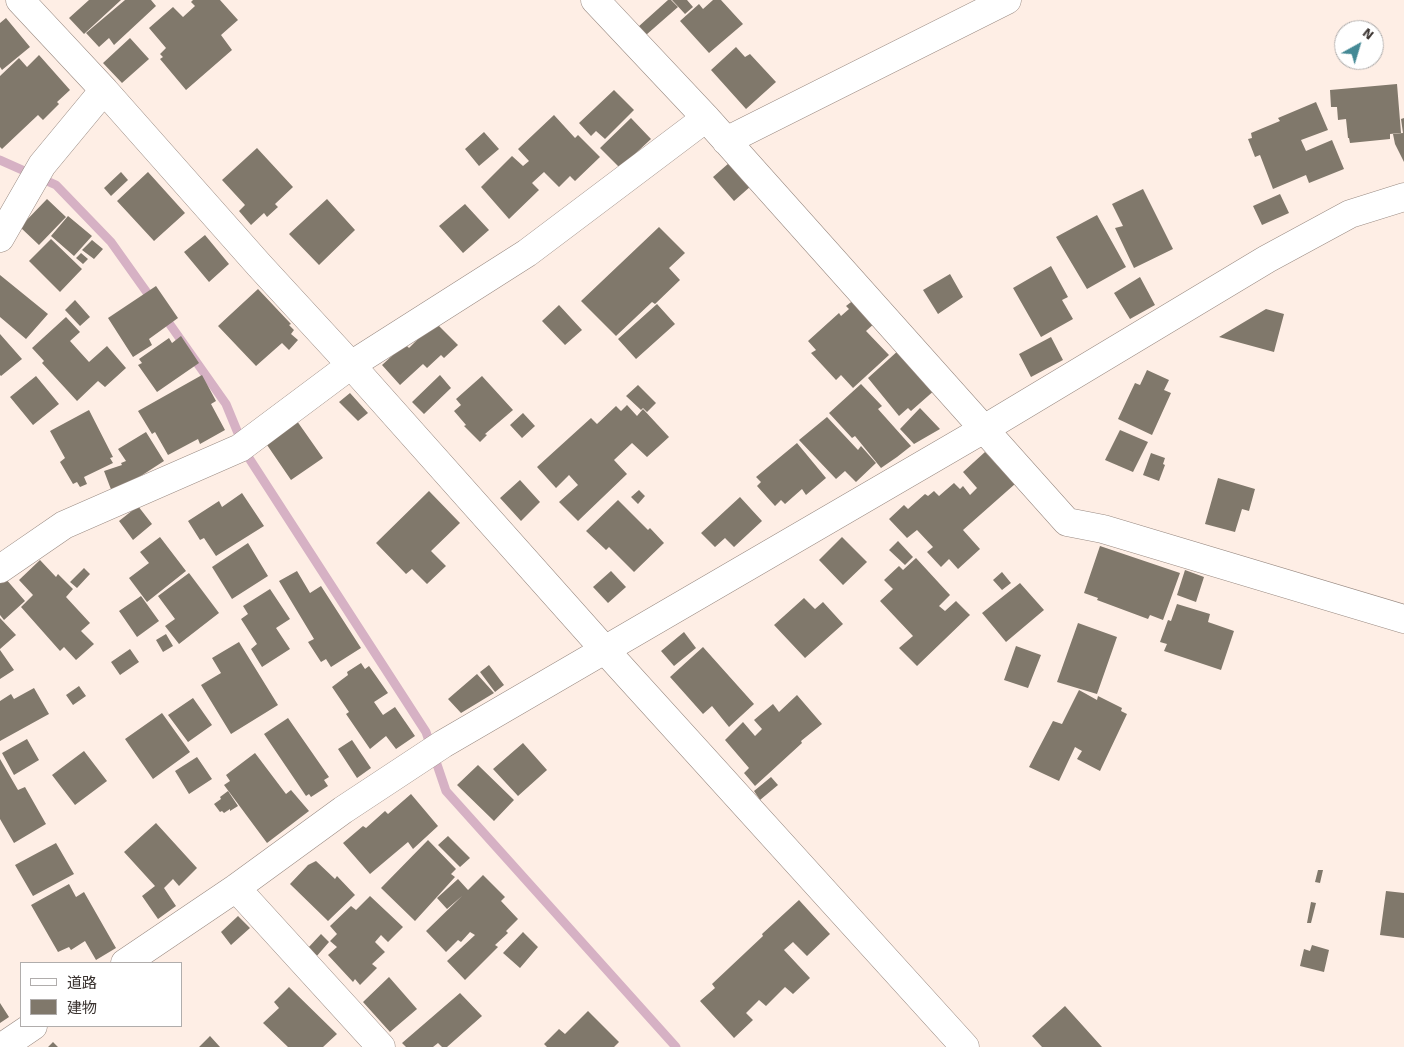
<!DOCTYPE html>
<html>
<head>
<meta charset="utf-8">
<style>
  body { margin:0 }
  #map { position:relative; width:1404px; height:1047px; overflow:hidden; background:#feeee5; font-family:Signika,"Noto Sans JP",sans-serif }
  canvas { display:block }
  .legend { position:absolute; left:20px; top:962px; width:162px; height:65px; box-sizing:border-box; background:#fff; border:1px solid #b0adac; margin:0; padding:6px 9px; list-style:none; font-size:15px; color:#39322f }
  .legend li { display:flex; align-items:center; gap:10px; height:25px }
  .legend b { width:25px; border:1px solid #b0adac }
  .north { position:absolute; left:1334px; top:20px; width:50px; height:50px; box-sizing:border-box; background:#fff; border:1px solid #b0adac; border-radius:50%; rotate:39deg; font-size:14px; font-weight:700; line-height:20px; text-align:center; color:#39322f }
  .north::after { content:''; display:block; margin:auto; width:18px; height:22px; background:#448995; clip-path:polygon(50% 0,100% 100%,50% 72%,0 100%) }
</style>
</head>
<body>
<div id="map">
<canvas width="1404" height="1047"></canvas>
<ul class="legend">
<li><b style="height:6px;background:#fff"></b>道路</li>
<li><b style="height:14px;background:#80786b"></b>建物</li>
</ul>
<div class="north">N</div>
</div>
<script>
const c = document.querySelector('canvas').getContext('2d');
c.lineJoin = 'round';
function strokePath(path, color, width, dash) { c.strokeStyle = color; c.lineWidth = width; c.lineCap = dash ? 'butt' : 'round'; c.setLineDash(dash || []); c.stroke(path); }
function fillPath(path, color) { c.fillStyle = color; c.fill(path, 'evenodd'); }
strokePath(new Path2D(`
  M 0,160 L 56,185 L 111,242 L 153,301
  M 164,316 L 226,404 L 247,455 L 426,732 L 446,791 L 676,1047`), '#d6b1c4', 9);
fillPath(new Path2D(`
  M 89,0 L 121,0 L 84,34 L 69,18 Z
  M 125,0 L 151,0 L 156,6 L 114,45 L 109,38 L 99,47 L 86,33 Z
  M 193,0 L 220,0 L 238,20 L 221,35 L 232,50 L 186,90 L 160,59 L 163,57 L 160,54 L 166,48 L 149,28 L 173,7 L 183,17 L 195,6 L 191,2 Z
  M 668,0 L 671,0 L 678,7 L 646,35 L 638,27 Z
  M 672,0 L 687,0 L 693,7 L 685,14 Z
  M 713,0 L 721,0 L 743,24 L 709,53 L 680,21 L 699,4 L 703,9 Z
  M 6,18 L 30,47 L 2,70 L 0,67 L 0,23 Z
  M 130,38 L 149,59 L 122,83 L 103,63 Z
  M 736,47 L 745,57 L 750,54 L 776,82 L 746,109 L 711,70 Z
  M 39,55 L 70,90 L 57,102 L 59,104 L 43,120 L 38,115 L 2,149 L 0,147 L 0,76 L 19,58 L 27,67 Z
  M 1397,84 L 1401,133 L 1390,134 L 1390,139 L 1350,143 L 1349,138 L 1348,138 L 1346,119 L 1338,120 L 1337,107 L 1331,107 L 1330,90 Z
  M 614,90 L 634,110 L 605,139 L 596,131 L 591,136 L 579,123 Z
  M 1316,102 L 1328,130 L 1301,140 L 1306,151 L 1332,140 L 1344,169 L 1309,183 L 1306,175 L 1273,189 L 1260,155 L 1255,157 L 1248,139 L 1252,138 L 1251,133 L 1280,121 L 1278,118 Z
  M 554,115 L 575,138 L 578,135 L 600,157 L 575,181 L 570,176 L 559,187 L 544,172 L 532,183 L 539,190 L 509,219 L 481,187 L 512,156 L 523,166 L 529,161 L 518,149 Z
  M 631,118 L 651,139 L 620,168 L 600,148 Z
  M 1404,118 L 1404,162 L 1395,144 L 1393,134 L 1403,133 L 1401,119 Z
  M 484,132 L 499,149 L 479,166 L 465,149 Z
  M 257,148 L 293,187 L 275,204 L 278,207 L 267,217 L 264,213 L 251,225 L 239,211 L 245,205 L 222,180 Z
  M 729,163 L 751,186 L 734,201 L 713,177 Z
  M 121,172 L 128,180 L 111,196 L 104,188 Z
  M 148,172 L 185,213 L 154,241 L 117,201 Z
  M 1143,189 L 1173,249 L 1134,268 L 1115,228 L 1123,226 L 1112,204 Z
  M 1280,194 L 1289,213 L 1262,225 L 1253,206 Z
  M 47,199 L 66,217 L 39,245 L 20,227 Z
  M 327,199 L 355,230 L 319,265 L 289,234 Z
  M 465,204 L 489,230 L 463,253 L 439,226 Z
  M 1097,215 L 1126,267 L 1087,289 L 1056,237 Z
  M 68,216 L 92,236 L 74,256 L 51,236 Z
  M 659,227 L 685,253 L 669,268 L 680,280 L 655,304 L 652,302 L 616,336 L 581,301 Z
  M 205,235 L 229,264 L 209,282 L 184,252 Z
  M 51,239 L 82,269 L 60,292 L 29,261 Z
  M 92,240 L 103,249 L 94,259 L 82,250 Z
  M 81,253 L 88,259 L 83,264 L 76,258 Z
  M 1051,266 L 1068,297 L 1062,300 L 1073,319 L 1041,337 L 1013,288 Z
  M 950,274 L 963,297 L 938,314 L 923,290 Z
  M 0,275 L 48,314 L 26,339 L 0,317 Z
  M 1140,277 L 1155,305 L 1130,319 L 1114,293 Z
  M 156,286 L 178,318 L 149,339 L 152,345 L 133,357 L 108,318 Z
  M 258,289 L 291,324 L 289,325 L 294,330 L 291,334 L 298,340 L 289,350 L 282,343 L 256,366 L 218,326 Z
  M 855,299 L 876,322 L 866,331 L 889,355 L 853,388 L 841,375 L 836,380 L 811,353 L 816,350 L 808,341 L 839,313 L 841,316 L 849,309 L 846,306 Z
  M 75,300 L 90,317 L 80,326 L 65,310 Z
  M 657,304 L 675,324 L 636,359 L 618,339 Z
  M 559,305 L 582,330 L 565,345 L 542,321 Z
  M 1266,309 L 1284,314 L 1274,352 L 1219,337 Z
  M 66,317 L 80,332 L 70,341 L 89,362 L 107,346 L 126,368 L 105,387 L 98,381 L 77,401 L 42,363 L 44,361 L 32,348 Z
  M 435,322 L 458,345 L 444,358 L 441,355 L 427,368 L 423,364 L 400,385 L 382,365 L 405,344 L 409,348 Z
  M 0,334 L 22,359 L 1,376 L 0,375 Z
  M 181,336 L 199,363 L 157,392 L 138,365 L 142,363 L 139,359 L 169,338 L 172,343 Z
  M 1051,337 L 1063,360 L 1031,377 L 1019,354 Z
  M 900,349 L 936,389 L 911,411 L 908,408 L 899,416 L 868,378 Z
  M 1147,370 L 1169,380 L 1164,390 L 1171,393 L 1152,435 L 1118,419 L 1135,383 L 1140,385 Z
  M 202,375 L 216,401 L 211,404 L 225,430 L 200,444 L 198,439 L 168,455 L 155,432 L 152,434 L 138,411 Z
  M 440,375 L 451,388 L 424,414 L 412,402 Z
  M 36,376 L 59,404 L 33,425 L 10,397 Z
  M 482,376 L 513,410 L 485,434 L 487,435 L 480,442 L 464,426 L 466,425 L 454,411 L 461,405 L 456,399 Z
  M 861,384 L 882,406 L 878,409 L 911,446 L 897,457 L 881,468 L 855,436 L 852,438 L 829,413 Z
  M 638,385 L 656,403 L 647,412 L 643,408 L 641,410 L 626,396 Z
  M 350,393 L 368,413 L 358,421 L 339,402 Z
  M 627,405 L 637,416 L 643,409 L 669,437 L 647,457 L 632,443 L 614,460 L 627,474 L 578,521 L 559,502 L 578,485 L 569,475 L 556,488 L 537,467 L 591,418 L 597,424 L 616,406 L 621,411 Z
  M 920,408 L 940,429 L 914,444 L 900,429 Z
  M 89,410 L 113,457 L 110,458 L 113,463 L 84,477 L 87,484 L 80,487 L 77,482 L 73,484 L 60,462 L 65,458 L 50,431 Z
  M 523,413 L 535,426 L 522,438 L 510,425 Z
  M 827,417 L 858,450 L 861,446 L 876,463 L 856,482 L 845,471 L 836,479 L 799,440 Z
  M 297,421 L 323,458 L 291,480 L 265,442 Z
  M 1120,430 L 1148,442 L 1133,472 L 1105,460 Z
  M 146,432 L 164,461 L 130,483 L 112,492 L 104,471 L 122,465 L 121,463 L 126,461 L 118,449 Z
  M 797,443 L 826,478 L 806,495 L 802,489 L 785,504 L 781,500 L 775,506 L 757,486 L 761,482 L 756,477 Z
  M 985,452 L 1015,484 L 963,530 L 980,549 L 958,569 L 949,559 L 941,567 L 927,552 L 933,547 L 917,530 L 907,538 L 889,519 L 904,505 L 908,509 L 925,494 L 928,496 L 934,491 L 939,496 L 954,483 L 960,489 L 963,486 L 970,495 L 977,488 L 963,472 Z
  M 1151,453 L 1165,458 L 1163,464 L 1165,465 L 1159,481 L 1143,475 Z
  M 1218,478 L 1255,489 L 1249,511 L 1242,509 L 1235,532 L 1205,524 Z
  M 520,480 L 540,502 L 521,521 L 500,498 Z
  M 639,490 L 645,496 L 638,504 L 631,497 Z
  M 429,491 L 460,523 L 431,551 L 446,566 L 427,584 L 412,569 L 406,574 L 376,543 Z
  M 242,493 L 264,526 L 216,556 L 204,538 L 200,540 L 188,521 L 219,501 L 222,507 Z
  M 740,497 L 762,521 L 734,547 L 725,538 L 715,547 L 701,533 Z
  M 618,500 L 648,530 L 650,528 L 664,543 L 634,572 L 609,547 L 606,550 L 586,531 Z
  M 138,506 L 152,524 L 133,540 L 119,521 Z
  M 160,537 L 186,571 L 147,602 L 129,578 L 149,563 L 140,552 Z
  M 842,537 L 867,562 L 843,585 L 819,560 Z
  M 898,541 L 913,557 L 905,565 L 889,550 Z
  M 248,543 L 268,576 L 232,599 L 212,567 Z
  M 1100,546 L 1180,573 L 1163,620 L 1150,615 L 1148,619 L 1097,600 L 1098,598 L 1084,593 Z
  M 916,558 L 950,595 L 939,606 L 945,611 L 956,601 L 970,615 L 917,666 L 899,648 L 913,636 L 880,601 L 893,589 L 884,580 L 899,566 L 903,570 Z
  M 40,560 L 56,577 L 58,574 L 73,589 L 66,597 L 90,623 L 81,631 L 94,644 L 76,660 L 64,647 L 60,651 L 21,607 L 33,595 L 19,580 Z
  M 84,568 L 90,574 L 77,588 L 70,582 Z
  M 1185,570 L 1204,577 L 1196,602 L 1177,595 Z
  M 297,571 L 310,593 L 321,586 L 361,648 L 331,667 L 326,659 L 321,662 L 308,642 L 314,639 L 279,581 Z
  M 611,571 L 626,587 L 608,603 L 593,587 Z
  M 1002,572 L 1011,583 L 1002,590 L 993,580 Z
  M 189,573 L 219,613 L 179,644 L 165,626 L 175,619 L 158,596 Z
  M 5,578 L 25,601 L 4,620 L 0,615 L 0,582 Z
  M 1020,583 L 1044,610 L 1006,642 L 982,613 Z
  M 270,589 L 290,619 L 276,628 L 290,649 L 262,667 L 251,649 L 257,644 L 241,619 L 248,614 L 243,606 Z
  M 141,596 L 159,621 L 137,637 L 119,611 Z
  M 804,598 L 815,609 L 823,602 L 843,624 L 805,658 L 774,625 Z
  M 1177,604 L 1210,614 L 1208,622 L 1234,631 L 1221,670 L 1164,651 L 1167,644 L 1160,642 L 1168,620 L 1171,621 Z
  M 0,618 L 16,635 L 0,649 Z
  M 1078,623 L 1117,637 L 1097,694 L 1057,682 Z
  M 684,632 L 696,648 L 674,666 L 661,651 Z
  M 166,634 L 173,646 L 163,652 L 156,640 Z
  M 239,642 L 278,705 L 231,734 L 201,685 L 221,673 L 212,658 Z
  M 1016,646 L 1041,655 L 1028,688 L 1004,680 Z
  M 703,647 L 754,704 L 729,727 L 712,706 L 703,714 L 670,677 Z
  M 130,649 L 139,662 L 120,675 L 111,662 Z
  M 0,650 L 14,670 L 0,679 Z
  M 361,663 L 365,669 L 369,666 L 388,693 L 374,702 L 383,715 L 395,707 L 415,736 L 396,749 L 386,736 L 370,749 L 346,714 L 349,712 L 332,687 L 348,675 L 347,672 Z
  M 489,665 L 504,685 L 495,692 L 480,672 Z
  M 477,674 L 494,693 L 461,713 L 448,699 Z
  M 79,686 L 86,696 L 73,705 L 66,695 Z
  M 34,688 L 49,714 L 0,741 L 0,701 L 11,694 L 14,699 Z
  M 1079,690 L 1097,700 L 1098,696 L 1122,708 L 1121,711 L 1127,714 L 1100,771 L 1077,759 L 1082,751 L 1075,747 L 1059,781 L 1029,767 L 1053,721 L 1062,724 Z
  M 797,695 L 822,724 L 801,741 L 802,743 L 755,786 L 744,773 L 749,768 L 725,740 L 743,722 L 755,736 L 762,729 L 754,720 L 773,704 L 779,712 Z
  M 193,698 L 212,725 L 188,742 L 168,715 Z
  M 162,713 L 190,752 L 153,779 L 125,739 Z
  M 288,718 L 329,777 L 324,780 L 328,786 L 311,797 L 309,794 L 306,796 L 264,734 Z
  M 27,739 L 39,760 L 14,775 L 2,753 Z
  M 352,740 L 371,768 L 357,778 L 338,749 Z
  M 523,743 L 547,770 L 518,796 L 493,769 Z
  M 84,751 L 107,781 L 75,805 L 52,775 Z
  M 255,753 L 286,794 L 291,790 L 309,811 L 267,843 L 224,785 L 230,781 L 226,775 Z
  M 197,757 L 212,779 L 189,794 L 175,771 Z
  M 0,759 L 18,790 L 25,787 L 46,824 L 14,843 L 0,819 Z
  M 478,765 L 514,800 L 494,821 L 457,785 Z
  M 771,777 L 778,785 L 760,800 L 754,791 Z
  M 228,791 L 238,806 L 230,811 L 230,809 L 224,813 L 222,811 L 220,812 L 214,804 L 221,799 L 220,797 Z
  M 411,794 L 438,826 L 413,849 L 408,842 L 370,874 L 343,843 L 363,826 L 366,828 L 385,811 L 388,814 Z
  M 156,823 L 197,868 L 179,886 L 173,879 L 164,888 L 176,906 L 158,919 L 142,896 L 155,886 L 124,852 Z
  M 448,836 L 470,858 L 460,867 L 438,845 Z
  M 428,840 L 456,869 L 451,874 L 455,877 L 415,921 L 381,888 Z
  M 56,843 L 74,874 L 33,896 L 15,865 Z
  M 316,861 L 335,879 L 337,876 L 355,895 L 328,921 L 290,884 L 308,865 Z
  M 1318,870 L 1323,870 L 1320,883 L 1315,882 Z
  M 483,875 L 505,897 L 501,901 L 518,919 L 506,931 L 508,933 L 495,945 L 498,947 L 465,980 L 447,961 L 475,935 L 470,932 L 461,942 L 458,940 L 446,952 L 426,931 L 462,896 L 447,909 L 437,898 L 458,879 L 468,890 Z
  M 69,884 L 76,897 L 84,892 L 116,948 L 96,960 L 85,941 L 71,950 L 69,947 L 58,952 L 31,905 Z
  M 1386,891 L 1404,893 L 1404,938 L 1380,935 Z
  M 370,896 L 403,927 L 388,942 L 381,935 L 375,942 L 385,952 L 372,964 L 377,968 L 360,985 L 355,979 L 353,982 L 328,955 L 337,947 L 330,941 L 337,934 L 330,926 L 351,906 L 356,910 Z
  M 799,900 L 830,934 L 807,956 L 793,942 L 784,950 L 810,978 L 793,994 L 785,987 L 766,1006 L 759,1000 L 746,1013 L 753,1020 L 734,1038 L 700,1001 L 715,988 L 712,984 L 763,936 L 762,934 Z
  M 1311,902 L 1316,903 L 1311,923 L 1307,923 Z
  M 238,916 L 250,928 L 231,945 L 221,932 Z
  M 523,932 L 538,947 L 520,968 L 503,953 Z
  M 321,934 L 329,942 L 316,957 L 307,949 Z
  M 1312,945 L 1329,950 L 1324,972 L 1300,966 L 1304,949 L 1310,951 Z
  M 389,977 L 417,1009 L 390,1032 L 363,1002 Z
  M 289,987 L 337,1034 L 323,1047 L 288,1047 L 263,1023 L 279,1008 L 274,1002 Z
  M 460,993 L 482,1016 L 447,1047 L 442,1047 L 438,1043 L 433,1047 L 406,1047 L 402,1043 Z
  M 0,1003 L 9,1017 L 0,1023 Z
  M 1065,1006 L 1102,1047 L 1042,1047 L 1032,1036 Z
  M 588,1011 L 619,1042 L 614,1047 L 547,1047 L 544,1044 L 559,1029 L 565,1034 Z
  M 210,1036 L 220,1047 L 199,1047 Z
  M 53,1042 L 58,1047 L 48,1047 Z`), '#80786b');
const minor = new Path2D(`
  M 20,0 L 104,90 L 259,265 L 351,365 L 604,649 L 965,1047
  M 595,0 L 706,118 L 1067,522 L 1103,529 L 1404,619
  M 726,141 L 1007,0
  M 0,238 L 42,165 L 104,90
  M 0,569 L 64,525 L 240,448 L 351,365 L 527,253 L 706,118
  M 236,888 L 381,1047
  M 125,963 L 236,888 L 343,810 L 443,744 L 984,429
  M 2,1047 L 33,1026`);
const tertiary = new Path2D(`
  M 984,429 L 1267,259 L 1350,214 L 1404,197`);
strokePath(minor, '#998a82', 29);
strokePath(tertiary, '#998a82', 29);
strokePath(minor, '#fff', 28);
strokePath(tertiary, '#fff', 28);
</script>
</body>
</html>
